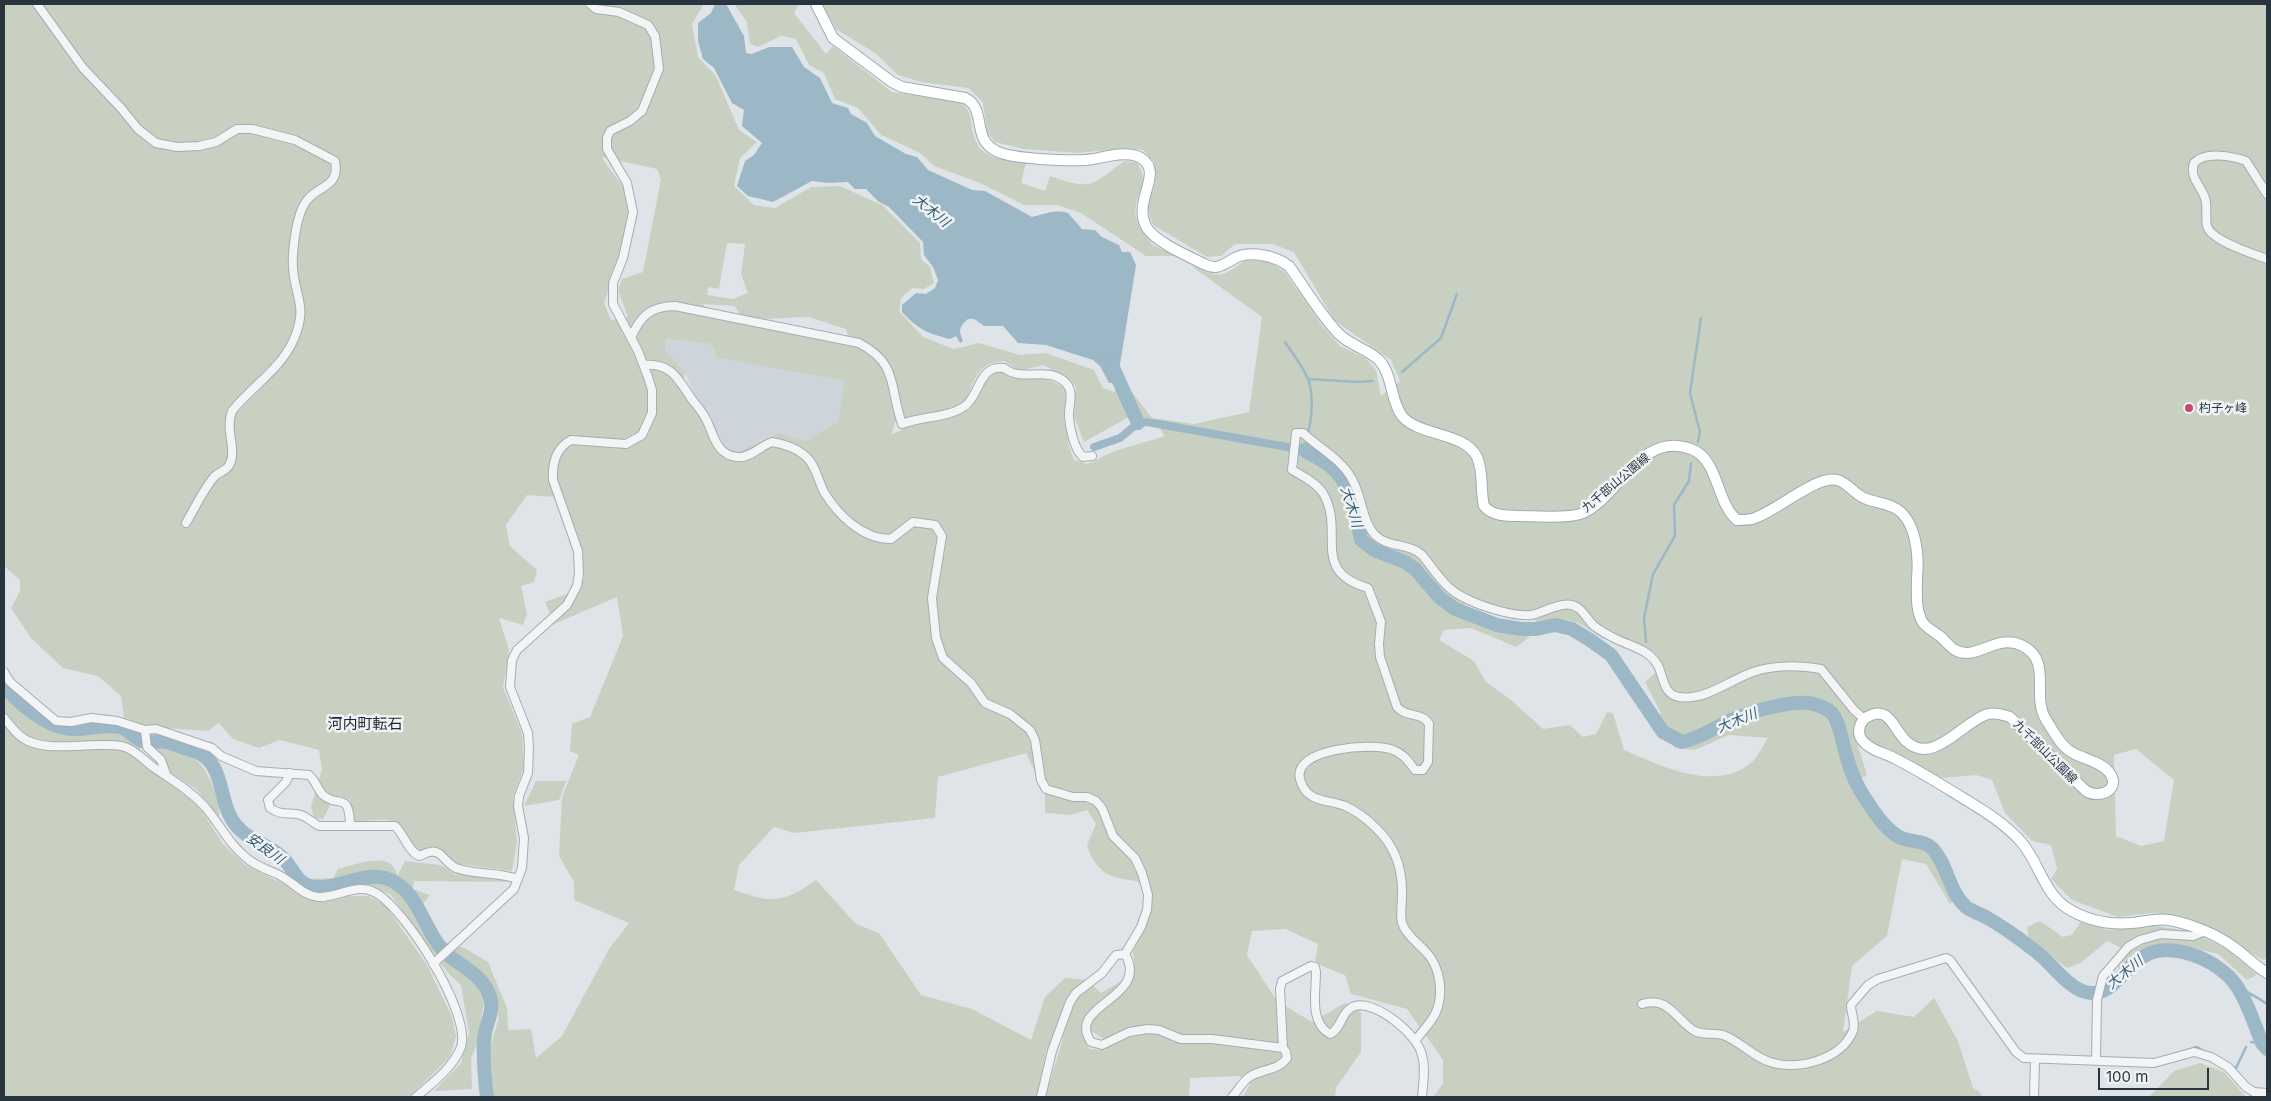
<!DOCTYPE html>
<html>
<head>
<meta charset="utf-8">
<style>
  body { margin:0 }
  #map { position:relative; width:2271px; height:1101px; overflow:hidden; background:#dfe4e8; font-family:Inter,sans-serif }
  canvas { display:block }
  .frame { position:absolute; inset:0; border:5px solid #29353e; pointer-events:none }
  .scale { position:absolute; left:2098px; top:1068px; width:111px; height:22px; box-sizing:border-box; border:2px solid #29353e; border-top:0; padding-left:6px; font-size:15px; line-height:18px; white-space:nowrap; color:#29353e; -webkit-text-stroke:4px #eff3f6; paint-order:stroke }
</style>
</head>
<body>
<div id="map">
<canvas width="2271" height="1101"></canvas>
<div class="frame"></div>
<div class="scale">100 m</div>
</div>
<script>
const c = document.querySelector('canvas').getContext('2d');
c.lineJoin = 'round';
function fillPath(path, color) { c.fillStyle = color; c.fill(path, 'evenodd'); }
function strokePath(path, color, width, dash) { c.strokeStyle = color; c.lineWidth = width; c.lineCap = dash ? 'butt' : 'round'; c.setLineDash(dash || []); c.stroke(path); }
function drawText(font, color, halo, rows, align = 'center') {
  c.font = font + ' Inter,"Noto Sans JP",sans-serif'; c.lineWidth = 5; c.setLineDash([]); c.textBaseline = 'middle'; c.strokeStyle = halo; c.fillStyle = color; for (const [text, x, y, turn = 0] of rows) {
    c.save(); c.translate(x, y); c.rotate((+turn || 0) * Math.PI / 180); c.textAlign = isNaN(turn) ? turn : align; if (halo) c.strokeText(text, 0, 0); c.fillText(text, 0, 0); c.restore();
  }
}
fillPath(new Path2D(`
  M 666,339 L 711,344 L 717,358 L 844,381 L 838,421 L 806,441 L 779,433 L 737,452 L 721,445 L 713,420 L 694,394 L 685,373 L 665,350 Z`), '#cdd4da');
fillPath(new Path2D(`
  M 4,4 L 704,4 L 692,24 L 698,57 L 716,76 L 739,130 L 757,142 L 740,158 L 734,186 L 754,205 L 775,208 L 811,187 L 840,186 L 882,205 L 920,243 L 921,259 L 930,267 L 934,283 L 924,289 L 912,288 L 901,298 L 899,311 L 923,337 L 954,349 L 979,343 L 1020,355 L 1046,353 L 1094,370 L 1103,388 L 1115,392 L 1119,375 L 1152,418 L 1194,424 L 1249,412 L 1262,317 L 1190,265 C 1221,277 1218,280 1246,260 L 1269,262 L 1284,271 L 1321,324 L 1340,346 L 1365,358 L 1376,370 L 1381,396 L 1400,381 L 1391,360 L 1334,320 L 1294,252 L 1272,244 L 1235,244 L 1221,256 L 1207,257 L 1153,225 L 1147,208 L 1155,183 L 1154,162 L 1143,150 L 1125,148 L 1078,153 L 1024,149 L 995,142 L 987,132 L 983,102 L 968,88 L 921,82 L 898,75 L 875,53 L 836,29 L 822,4 L 2267,4 L 2267,957 L 2264,960 L 2183,917 L 2152,913 L 2118,917 L 2072,900 L 2051,879 L 2057,869 L 2051,845 L 2032,841 L 2005,813 L 1992,780 L 1976,775 L 1942,778 L 1881,746 L 1857,743 L 1867,775 L 1854,782 L 1875,823 L 1894,840 L 1930,851 L 1957,896 L 1950,904 L 1926,864 L 1902,859 L 1887,936 L 1852,966 L 1843,1032 L 1877,1011 L 1914,1017 L 1934,998 L 1958,1041 L 1973,1088 L 1981,1093 L 1981,1097 L 1433,1097 L 1443,1084 L 1443,1060 L 1407,1009 L 1351,994 L 1345,975 L 1315,963 L 1318,944 L 1285,929 L 1252,931 L 1247,955 L 1277,1001 L 1312,1022 L 1345,1003 L 1361,1012 L 1361,1052 L 1336,1088 L 1335,1097 L 1243,1097 L 1250,1084 L 1239,1076 L 1190,1078 L 1189,1097 L 1045,1097 L 1063,1039 L 1056,1032 L 1046,1052 L 1037,1097 L 493,1097 L 490,1047 L 499,1018 L 493,997 L 484,1001 L 478,1042 L 471,1058 L 472,1089 L 434,1091 L 461,1063 L 469,1033 L 461,985 L 447,972 L 391,895 L 372,886 L 359,885 L 330,890 L 308,879 L 333,878 L 338,869 C 350,866 381,854 392,865 C 394,867 396,872 398,875 L 405,861 L 441,865 L 455,874 L 501,877 L 511,882 L 414,881 L 413,889 L 430,895 L 423,904 L 444,942 L 464,948 L 488,962 L 507,1008 L 508,1030 L 531,1029 L 536,1058 L 562,1036 L 609,949 L 629,923 L 574,900 L 574,882 L 559,856 L 562,797 L 579,755 L 570,751 L 572,724 L 590,717 L 623,636 L 617,597 L 554,624 L 545,602 L 567,594 L 584,579 L 582,548 L 563,494 L 555,497 L 527,495 L 506,525 L 510,546 L 537,570 L 534,582 L 521,586 L 527,614 L 523,625 L 499,618 L 509,650 L 503,688 L 522,733 L 524,767 L 513,797 L 517,842 L 512,871 L 453,863 L 442,850 L 431,847 L 424,851 L 416,851 C 397,813 394,819 355,822 L 350,800 L 339,796 L 332,802 L 323,819 L 314,818 L 311,807 L 322,769 L 319,750 L 280,740 L 259,748 L 233,739 L 219,723 L 208,731 L 152,727 L 124,718 L 121,696 L 98,676 L 63,668 L 31,638 L 11,608 L 20,591 L 20,580 L 4,566 ZM 602,157 L 657,169 L 661,179 L 643,272 L 622,279 L 618,291 L 628,317 L 611,320 L 604,303 C 614,273 637,220 624,189 C 619,178 607,168 602,157 ZM 727,243 L 745,244 L 741,274 L 748,293 L 733,299 L 707,295 L 708,287 L 719,289 ZM 703,304 L 735,306 L 740,315 L 765,319 L 808,317 L 846,329 L 850,344 L 709,314 ZM 666,339 L 711,344 L 717,358 L 844,381 L 838,421 L 806,441 L 779,433 L 737,452 L 721,445 L 713,420 L 700,416 L 682,389 L 685,373 L 665,350 ZM 1004,361 L 1019,371 L 1043,365 L 1068,378 L 1076,387 L 1074,416 L 1084,442 L 1127,418 L 1152,418 L 1165,436 L 1115,451 L 1087,464 L 1074,460 L 1068,443 L 1068,431 L 1064,422 L 1066,389 C 1045,374 1034,380 1010,378 L 1002,371 C 985,373 978,397 969,410 L 912,425 L 891,435 L 895,422 L 948,409 L 965,402 C 975,380 977,362 1004,361 ZM 1465,596 L 1515,611 L 1531,612 L 1537,623 C 1571,617 1575,619 1603,639 L 1621,637 L 1657,654 L 1662,667 L 1645,682 L 1661,713 L 1652,725 L 1675,748 L 1695,750 L 1729,735 L 1768,738 C 1763,745 1759,755 1753,761 C 1717,794 1662,766 1624,750 L 1613,713 L 1607,712 L 1596,734 L 1583,737 L 1570,725 L 1543,729 L 1510,699 L 1486,682 L 1474,661 L 1439,640 L 1444,630 L 1471,628 L 1516,647 L 1530,637 L 1464,618 ZM 2136,749 L 2174,780 L 2164,841 L 2141,846 L 2116,836 L 2114,755 ZM 1026,753 L 1045,793 L 1045,813 L 1071,815 L 1087,810 L 1096,824 L 1087,845 C 1096,873 1109,878 1137,881 L 1151,896 L 1150,916 L 1133,952 L 1135,973 L 1101,993 L 1087,980 L 1065,978 L 1045,997 L 1031,1040 L 972,1009 L 921,995 L 879,933 L 856,924 L 816,880 C 782,904 772,903 734,890 L 739,865 L 774,827 L 794,833 L 935,818 L 938,777 ZM 1093,1032 L 1104,1039 L 1106,1050 L 1089,1049 L 1082,1035 Z
  M 734,4 L 799,4 L 794,13 L 826,54 L 833,46 L 892,92 L 962,103 C 970,111 971,117 972,128 C 977,160 999,159 1026,163 L 1021,183 L 1045,191 L 1050,176 C 1091,190 1090,187 1124,161 L 1136,162 C 1157,186 1121,201 1143,231 C 1146,235 1149,241 1152,244 C 1159,249 1170,252 1177,256 L 1146,256 L 1081,213 L 1057,205 L 1024,205 L 980,183 L 934,166 L 920,153 L 881,135 L 858,108 L 835,99 L 824,73 L 809,65 L 796,39 L 781,36 L 758,47 L 750,44 L 747,22 Z
  M 4,695 L 55,732 L 121,732 L 141,744 L 138,760 L 198,805 L 223,844 L 245,865 L 282,883 L 305,898 L 323,902 L 349,896 L 369,896 L 386,906 L 427,965 L 452,1017 L 456,1036 L 450,1057 L 409,1097 L 4,1097 Z
  M 154,747 C 189,755 201,753 214,790 C 217,799 221,806 219,817 L 196,789 L 171,773 Z
  M 536,781 L 566,781 L 559,800 L 524,806 Z
  M 2040,921 L 2063,937 L 2072,935 L 2081,921 L 2108,930 L 2152,925 L 2192,932 L 2229,950 L 2257,975 L 2247,980 L 2218,954 L 2178,944 L 2148,946 L 2132,955 L 2121,968 L 2118,968 L 2121,948 L 2107,941 L 2081,963 L 2067,968 L 2029,940 L 2027,927 Z
  M 2200,1063 L 2224,1072 L 2246,1097 L 2149,1097 L 2174,1071 Z`), '#c8d1c1');
fillPath(new Path2D(`
  M 715,4 L 726,4 L 744,36 L 746,53 L 752,54 L 769,47 L 792,47 L 804,67 L 820,78 L 832,103 L 848,108 L 851,114 L 867,123 L 875,136 L 906,154 L 917,157 L 928,170 L 972,190 L 985,191 L 1032,217 C 1045,214 1054,209 1068,213 L 1082,229 L 1095,230 L 1102,237 L 1119,245 L 1122,252 L 1130,252 L 1136,265 L 1117,383 L 1109,383 L 1100,366 L 1093,360 L 1046,345 L 1018,343 L 1003,326 L 984,326 L 974,319 L 968,319 C 958,328 959,330 963,341 L 960,343 L 956,336 L 950,339 C 928,334 918,329 902,312 L 902,305 L 916,293 L 926,294 L 935,288 L 938,280 L 933,267 L 924,255 L 923,242 L 889,207 L 879,202 L 866,189 L 855,189 L 848,182 L 828,183 L 812,181 L 773,202 L 748,196 L 737,186 L 745,161 L 754,155 L 762,143 L 742,126 L 744,110 L 732,103 L 714,68 L 703,59 L 698,41 L 698,23 L 711,13 Z`), '#9cb8c7');
strokePath(new Path2D(`
  M 1285,342 C 1292,353 1303,366 1308,379 C 1316,401 1310,428 1304,450
  M 1402,372 L 1441,338 L 1457,294
  M 1308,379 L 1358,382 L 1372,381
  M 1698,442 L 1700,432 L 1690,393 L 1701,318
  M 1646,642 L 1644,618 L 1653,574 L 1675,536 L 1674,505 L 1689,481 L 1691,463
  M 4,690 L 7,690
  M 2236,984 C 2246,993 2256,996 2267,1004
  M 2251,1042 L 2262,1043
  M 2178,1053 L 2197,1047 L 2207,1053
  M 2231,1067 L 2236,1068 L 2246,1047`), '#9cb8c7', 2.5);
strokePath(new Path2D(`
  M 1094,447 L 1120,438 L 1138,423 L 1147,422 L 1304,450`), '#9cb8c7', 8);
strokePath(new Path2D(`
  M 1109,359 L 1138,423
  M 1304,450 C 1312,455 1322,460 1330,466 C 1351,482 1356,515 1361,540 L 1374,550 L 1405,562 L 1415,569 L 1439,597 L 1455,609 L 1497,625 L 1521,629 L 1536,629 L 1555,625 L 1572,629 L 1590,640 L 1611,655 L 1663,732 L 1682,742 C 1700,738 1713,729 1729,721 C 1749,712 1793,699 1814,704 C 1820,706 1827,708 1832,713 C 1840,723 1843,746 1847,758 C 1851,772 1857,787 1865,798 C 1874,812 1884,828 1899,837 C 1909,842 1924,840 1932,848 C 1948,865 1949,892 1966,907 C 1971,911 1978,913 1984,916 C 2000,925 2016,936 2030,947 C 2045,957 2055,971 2068,982 C 2103,1012 2118,974 2141,958 C 2168,938 2219,960 2236,985 C 2248,1002 2254,1024 2262,1043 L 2267,1049
  M 4,685 C 17,703 51,731 75,729 C 90,729 105,724 120,727 C 128,729 134,738 142,741 C 149,742 157,741 165,742 C 174,744 184,748 194,751 C 231,764 213,810 244,833 C 257,843 274,848 285,860 C 294,871 298,885 314,887 C 338,890 361,872 385,878 C 420,888 423,934 448,955 C 464,968 486,977 491,1001 C 493,1014 487,1021 485,1033 C 482,1047 485,1083 487,1097`), '#9cb8c7', 14);
const minor = new Path2D(`
  M 37,4 L 83,68 L 121,108 L 138,129 L 156,143 L 177,147 L 199,146 L 216,142 L 237,129 L 252,129 L 295,140 L 335,161 C 340,186 321,185 309,198 C 301,206 298,219 296,230 C 294,242 292,256 293,268 C 295,298 308,306 294,339 C 281,369 252,386 232,411 C 225,430 236,447 231,461 C 228,471 222,470 215,476 C 204,488 195,508 186,523
  M 2267,194 L 2246,161 C 2232,156 2205,151 2194,163 C 2189,178 2201,185 2205,198 C 2208,207 2205,217 2207,226 C 2211,241 2254,254 2267,259
  M 631,338 C 640,316 651,306 675,306 L 859,343 C 899,364 889,387 902,424 C 922,416 948,418 965,406 C 980,395 979,364 1004,368 C 1022,383 1048,365 1066,383 C 1075,393 1068,406 1069,417 C 1070,429 1074,449 1083,457 L 1092,456
  M 644,365 C 670,363 677,377 689,395 C 693,402 699,407 703,414 C 714,430 713,454 737,457 C 749,459 762,445 772,442 C 784,444 795,447 804,455 C 815,463 818,480 824,492 C 838,515 862,539 891,539 L 913,522 L 935,525 L 942,536 L 932,598 L 936,638 L 943,658 L 971,683 L 985,703 L 1010,714 L 1030,730 L 1035,740 L 1041,780 L 1046,789 L 1073,797 L 1087,797 L 1096,801 L 1102,808 L 1113,836 L 1135,858 L 1142,873 L 1148,895 L 1147,910 L 1141,927 L 1125,954 L 1116,955 L 1102,973 L 1076,993 L 1070,1002 L 1052,1051 L 1041,1097
  M 4,672 L 10,682 L 56,721 L 71,722 L 91,718 L 117,721 L 145,730 L 156,729 L 212,748 L 221,756 L 256,771 L 309,775 C 315,780 317,788 322,794 C 337,809 349,790 350,824
  M 4,718 C 11,726 17,736 28,741 C 48,750 77,745 99,745 C 108,745 117,744 125,747 C 136,751 144,760 153,767 C 172,780 191,791 206,808 C 221,826 230,846 249,860 C 258,867 269,870 279,875 C 293,882 302,895 318,897 C 337,898 355,883 374,892 C 404,906 472,1014 461,1047 C 453,1068 432,1083 416,1097
  M 145,730 L 147,747 L 161,760 L 166,774
  M 290,773 L 286,782 L 268,800 L 270,808 C 283,817 289,811 301,815 C 307,817 313,823 319,826 L 395,826 C 404,834 408,851 419,856 C 423,855 426,852 430,852 C 441,849 446,864 456,868 C 475,875 498,872 518,879
  M 1125,954 C 1151,999 1065,1004 1091,1042 L 1102,1045 L 1129,1032 L 1148,1029 L 1159,1030 L 1181,1039 L 1212,1039 L 1283,1048
  M 433,964 L 514,889 L 522,868 L 524,838 L 518,806 L 519,796 L 528,773 L 529,748 L 528,733 L 510,687 L 512,660 L 517,650 L 567,605 L 577,586 L 579,574 L 578,551 L 553,480 C 552,463 556,448 571,440 L 626,444 L 642,435 L 652,413 L 652,390 L 648,377 L 638,351 L 613,304 L 613,283 L 623,258 L 633,212 L 627,183 L 607,149 L 607,138 L 610,131 L 630,121 L 642,111 L 659,69 L 655,36 L 648,25 L 619,12 L 596,9 L 590,4
  M 1642,1004 C 1668,996 1675,1018 1693,1030 C 1701,1036 1713,1032 1723,1035 C 1740,1041 1753,1057 1770,1062 C 1797,1071 1841,1060 1853,1031 C 1856,1022 1851,1014 1851,1005 L 1868,985 L 1878,979 L 1946,958 L 1950,960 L 2016,1052 L 2024,1058 L 2154,1063 L 2194,1052 L 2211,1057 L 2228,1067 L 2246,1087 L 2254,1092 L 2267,1093
  M 1416,1040 C 1422,1031 1432,1022 1436,1012 C 1444,993 1440,966 1426,952 C 1418,943 1406,935 1402,923 C 1400,914 1402,905 1402,896 C 1403,870 1396,847 1376,828 C 1367,819 1357,811 1345,806 C 1327,799 1306,803 1300,779 C 1292,748 1374,742 1393,750 C 1404,754 1408,761 1415,770 L 1423,770 L 1428,762 L 1429,724 C 1423,712 1406,718 1397,707 L 1380,657 L 1379,644 L 1381,622 L 1368,588 C 1309,571 1346,532 1323,493 C 1316,483 1303,476 1292,470 L 1296,433 L 1303,433 C 1319,448 1341,459 1352,479 C 1362,496 1362,521 1375,535 C 1388,548 1411,543 1423,556 C 1435,571 1446,590 1465,598 C 1480,606 1514,617 1531,615 C 1544,613 1565,598 1578,608 C 1584,612 1588,620 1593,625 C 1599,630 1608,635 1616,639 C 1630,646 1648,649 1657,664 C 1664,675 1662,694 1679,697 C 1705,701 1730,680 1753,672 C 1773,665 1801,665 1821,669 L 1854,710 L 1864,719
  M 2096,1060 L 2097,1000 L 2103,976 L 2128,947 L 2140,940 L 2161,934 L 2193,936 L 2203,932
  M 1232,1097 C 1239,1090 1242,1081 1251,1076 C 1263,1069 1279,1070 1287,1058 L 1286,1052 L 1283,1048 L 1280,989 L 1282,981 L 1311,966 L 1315,967 L 1316,972 C 1316,992 1309,1023 1330,1034 C 1342,1029 1341,1010 1355,1006 C 1376,1000 1418,1035 1422,1055 C 1426,1068 1423,1084 1422,1097
  M 2034,1097 L 2035,1060`);
const major = new Path2D(`
  M 816,4 L 833,38 L 892,82 L 902,87 L 965,98 C 988,109 970,140 998,152 C 1015,159 1065,161 1085,160 C 1100,159 1127,149 1141,158 C 1165,173 1131,201 1147,228 C 1157,243 1188,256 1204,264 C 1217,271 1224,264 1235,258 C 1251,250 1275,256 1289,266 C 1305,288 1319,313 1338,333 C 1349,345 1367,349 1379,360 C 1393,375 1390,400 1402,416 C 1418,436 1465,432 1477,457 C 1484,472 1480,490 1484,506 C 1492,516 1507,516 1519,516 C 1535,516 1569,519 1583,513 C 1620,496 1641,430 1691,449 C 1719,459 1716,503 1737,520 C 1742,520 1748,520 1752,519 C 1775,513 1820,471 1840,481 C 1849,485 1855,494 1864,498 C 1874,502 1884,503 1893,507 C 1917,518 1919,557 1917,578 C 1917,592 1915,610 1923,623 C 1927,628 1936,633 1941,637 C 1945,641 1950,647 1955,650 C 1977,662 1997,632 2023,646 C 2052,661 2032,695 2045,718 C 2052,729 2061,747 2073,753 C 2084,759 2101,762 2109,772 C 2122,788 2101,800 2086,791 L 2010,717 C 2003,715 1996,712 1988,714 C 1963,721 1933,767 1906,741 C 1894,730 1889,704 1867,717 C 1862,720 1859,726 1859,733 C 1860,739 1865,744 1870,747 C 1877,752 1887,754 1894,758 C 1918,770 1940,784 1963,798 C 1984,811 2006,824 2022,843 C 2039,863 2044,893 2067,908 C 2086,920 2109,925 2132,923 C 2145,922 2156,918 2169,920 C 2188,923 2216,934 2232,946 C 2244,954 2254,965 2267,973`);
strokePath(minor, '#a5acb2', 10);
strokePath(major, '#9fabb3', 12);
strokePath(minor, '#f2f4f6', 8);
strokePath(major, '#fff', 10);
for (const [x, y, r, color] of [
  [2189,408,5,"#c84973"]
]) { const dot = new Path2D(); dot.arc(x, y, r, 0, 2 * Math.PI); c.fillStyle = color; c.fill(dot); strokePath(dot, '#eff3f6', 2); }
drawText('12px', '#29353e', '#eff3f6', [
  ["杓子ヶ峰",2199,408]
], 'left');
drawText('12px', '#29353e', '#eff3f6', [
  ["九千部山公園線",1616,483,-40],
  ["九千部山公園線",2045,752,45]
]);
drawText('italic 14px', '#355a71', '#eff3f6', [
  ["大木川",931,211,39],
  ["大木川",1351,507,73],
  ["大木川",1737,721,-22],
  ["安良川",265,849,36],
  ["大木川",2125,973,-39]
]);
drawText('15px', '#1b252f', '#eff3f6', [
  ["河内町転石",365,724]
]);
</script>
</body>
</html>
